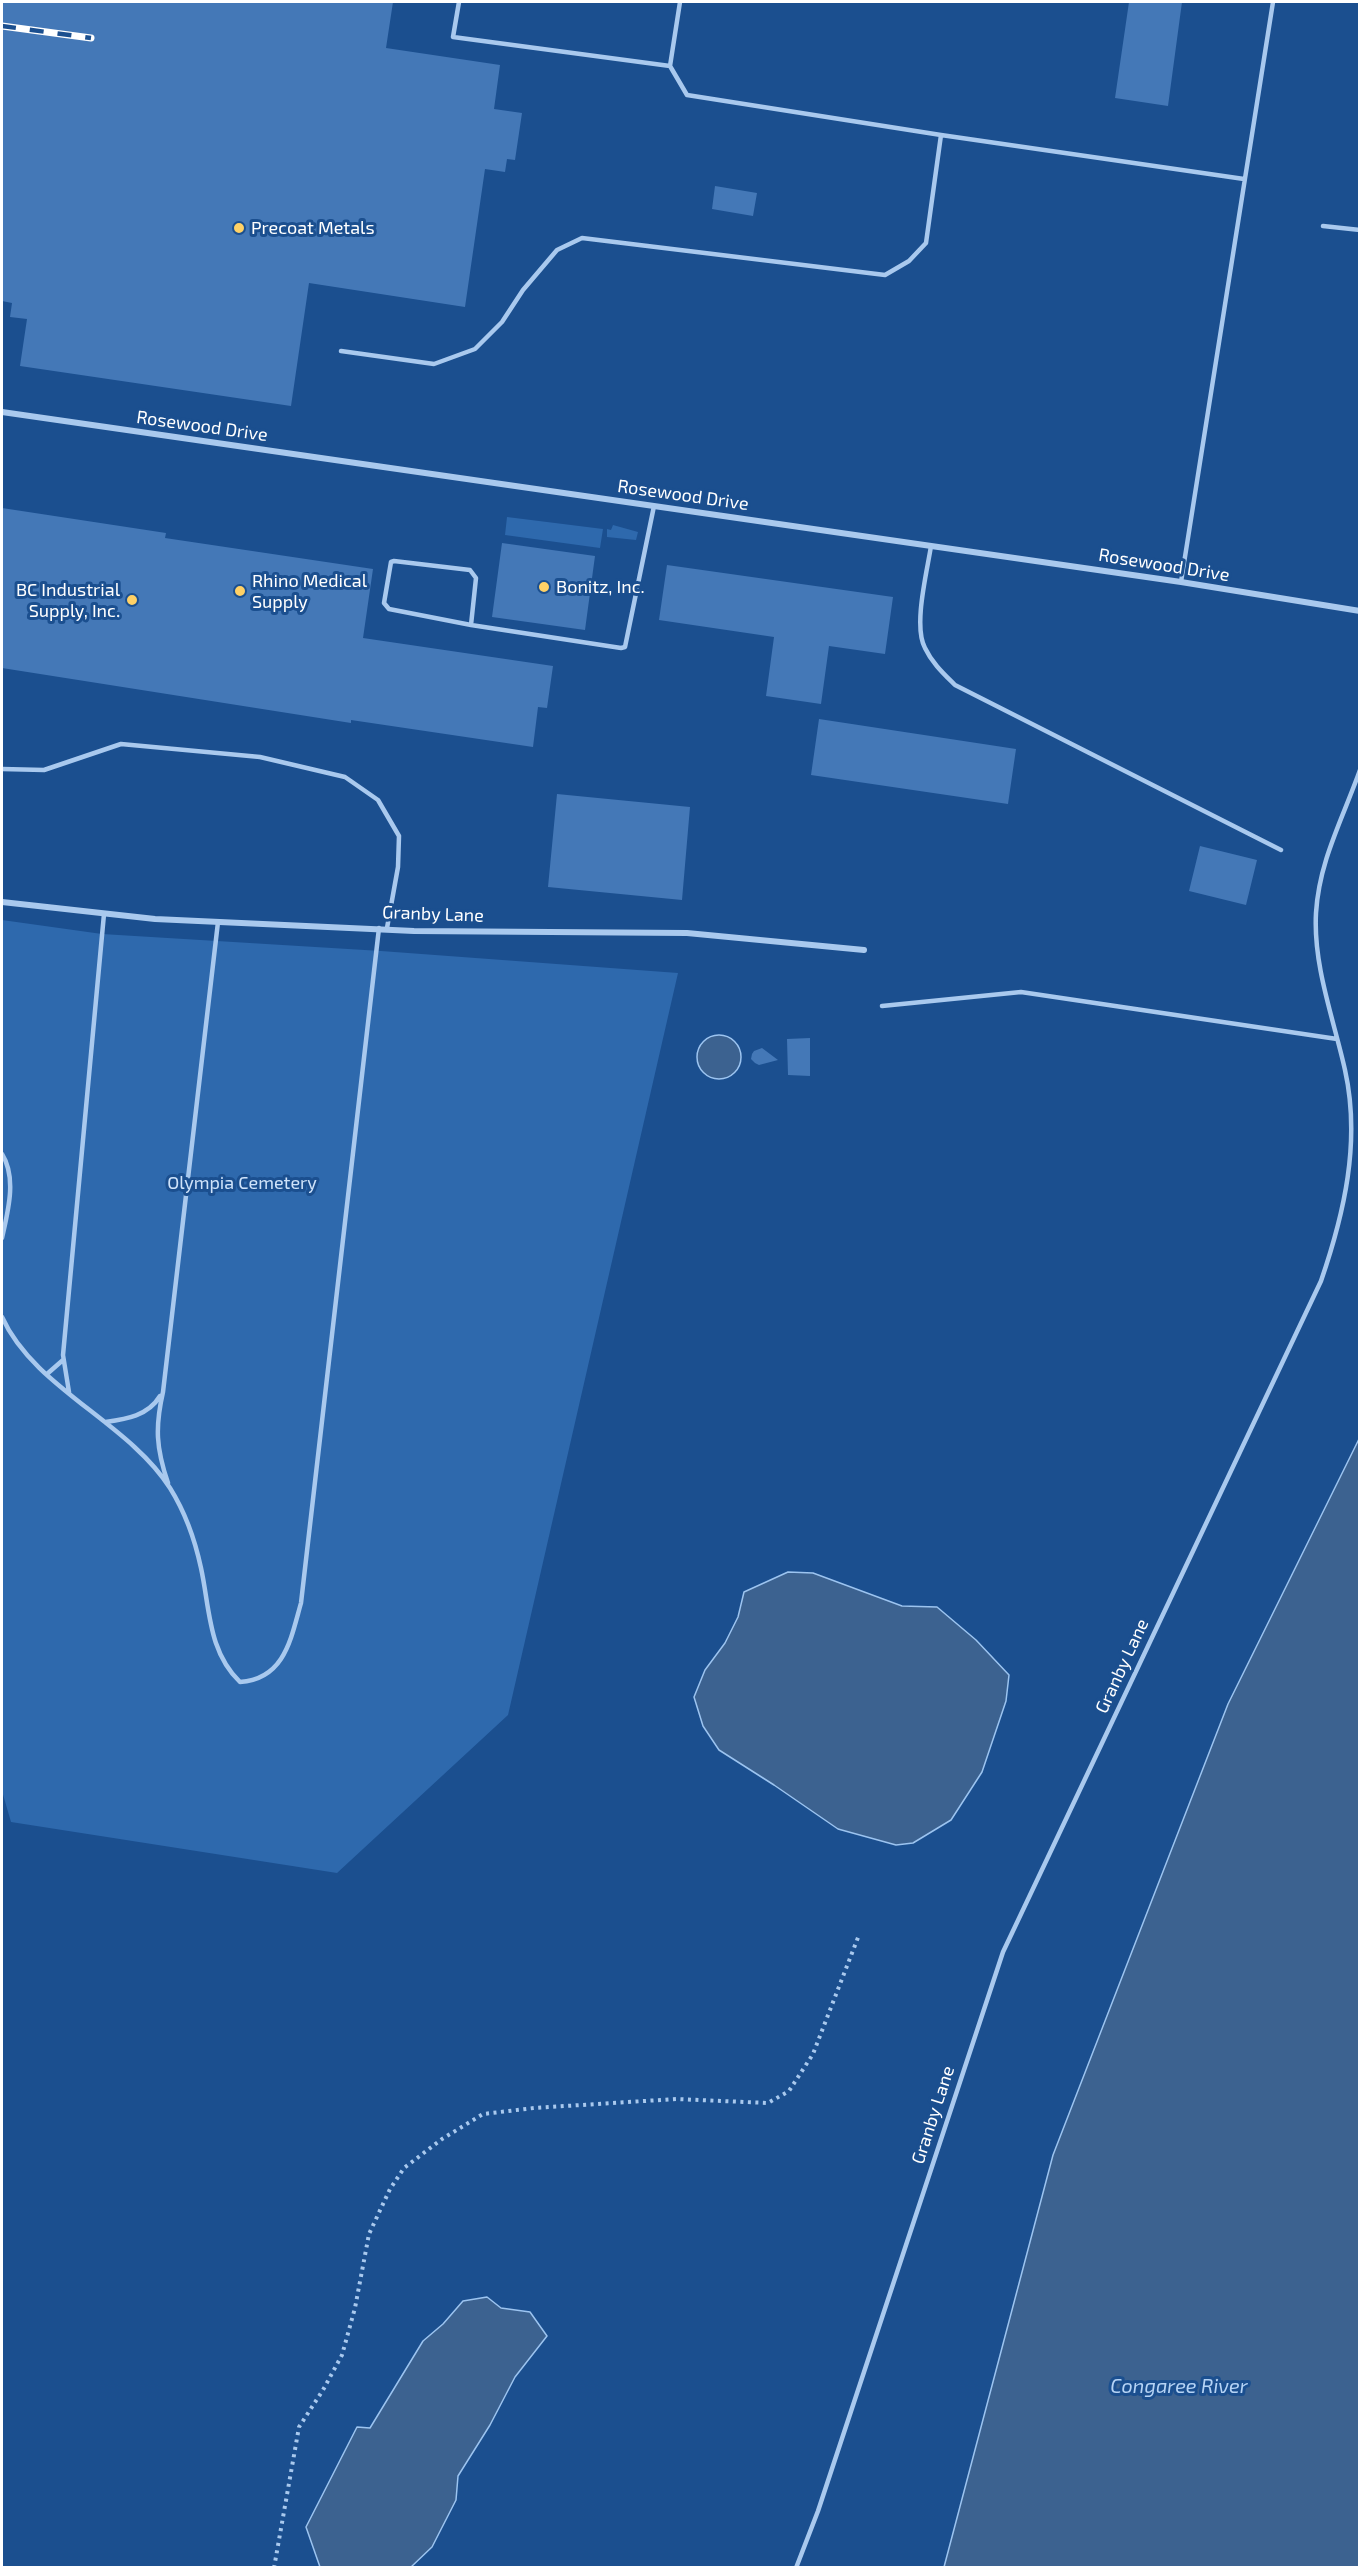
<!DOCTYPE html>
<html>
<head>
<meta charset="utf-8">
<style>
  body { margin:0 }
  #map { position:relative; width:1361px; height:2569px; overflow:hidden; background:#1b4f8f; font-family:"Exo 2",sans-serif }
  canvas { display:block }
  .frame { position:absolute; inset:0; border:3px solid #fff; pointer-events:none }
</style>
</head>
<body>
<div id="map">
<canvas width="1361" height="2569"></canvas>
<div class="frame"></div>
</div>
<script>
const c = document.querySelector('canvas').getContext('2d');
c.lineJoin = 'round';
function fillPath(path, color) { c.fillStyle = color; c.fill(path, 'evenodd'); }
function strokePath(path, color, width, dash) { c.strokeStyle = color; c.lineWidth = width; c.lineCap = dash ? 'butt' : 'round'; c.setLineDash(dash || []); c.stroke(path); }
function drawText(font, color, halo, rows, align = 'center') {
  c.font = font + ' "Exo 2",sans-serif'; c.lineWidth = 6; c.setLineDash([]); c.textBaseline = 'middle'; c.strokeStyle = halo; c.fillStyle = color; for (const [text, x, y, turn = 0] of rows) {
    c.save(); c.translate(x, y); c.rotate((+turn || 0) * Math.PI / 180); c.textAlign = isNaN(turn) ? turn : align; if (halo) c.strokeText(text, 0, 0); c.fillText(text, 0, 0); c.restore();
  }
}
fillPath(new Path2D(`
  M 507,517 L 603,529 L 600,548 L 505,535 Z
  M 613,525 L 638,532 L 636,540 L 607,537 L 607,529 L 611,530 Z
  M 2,920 L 102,934 L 381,951 L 678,973 L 508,1715 L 337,1873 L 11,1822 L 2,1791 Z`), '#2e69ad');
const water = new Path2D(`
  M697 1057a22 22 0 1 1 44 0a22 22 0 1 1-44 0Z
  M 1359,1439 L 1359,2567 L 944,2567 L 1053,2155 L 1228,1704 Z
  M 788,1572 L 813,1573 L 902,1606 L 937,1607 L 976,1640 L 1009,1675 L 1006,1701 L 982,1772 L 951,1820 L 913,1843 L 896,1845 L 838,1829 L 774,1785 L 719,1750 L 703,1726 L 694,1697 L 705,1670 L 725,1643 L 738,1617 L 744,1592 Z
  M 487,2297 L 501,2308 L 530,2312 L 547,2336 L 515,2377 L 490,2425 L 458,2476 L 456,2500 L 432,2547 L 411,2567 L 320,2567 L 306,2527 L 357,2427 L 370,2428 L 423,2341 L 443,2324 L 463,2301 Z`);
fillPath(water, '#3c6290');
strokePath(water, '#9cc4f0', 1.5);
fillPath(new Path2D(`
  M 2,2 L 393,2 L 386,48 L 500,65 L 494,109 L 522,113 L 515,160 L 507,159 L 505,172 L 485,169 L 465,307 L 309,283 L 291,406 L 20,366 L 27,319 L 10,317 L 12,303 L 2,301 Z
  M 1129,2 L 1182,2 L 1168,106 L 1115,98 Z
  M 715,186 L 757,193 L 753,216 L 712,209 Z
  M 2,508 L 166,533 L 165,538 L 373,569 L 363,638 L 553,666 L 547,708 L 538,707 L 533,747 L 351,720 L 351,723 L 2,668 Z
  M 502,543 L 595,556 L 585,630 L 492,617 Z
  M 667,565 L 893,597 L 885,654 L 829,646 L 821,704 L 766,696 L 774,637 L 659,620 Z
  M 819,719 L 1016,749 L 1008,804 L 811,775 Z
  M 557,794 L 690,807 L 682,900 L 548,887 Z
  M 1200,846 L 1257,860 L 1246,905 L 1189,891 Z
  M 810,1038 L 810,1076 L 788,1075 L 787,1039 Z
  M 762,1048 L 778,1060 L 759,1065 L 755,1063 L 751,1059 L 752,1054 L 754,1051 Z`), '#4478b7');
strokePath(new Path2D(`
  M 274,2568 L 299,2427 L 323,2390 L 342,2355 L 355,2308 L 369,2234 L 390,2189 L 404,2168 L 442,2139 L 483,2114 L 534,2108 L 676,2099 L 768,2103 L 789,2091 L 813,2054 L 859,1935`), '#a9c9ee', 4, [3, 4.5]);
strokePath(new Path2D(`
  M 459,2 L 453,37 L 670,66 L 687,95 L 941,135 L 1244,179
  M 670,66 L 680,2
  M 1323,226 L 1360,230
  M 341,351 L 434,364 L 475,349 L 502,322 L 523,290 L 557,250 L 582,238 L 885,275 L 909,261 L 926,243 L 941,135
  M 931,546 C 927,572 913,626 925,648 C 932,663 944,674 955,685 L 1281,850
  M 1181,582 L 1273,2
  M 471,625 L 476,578 L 470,570 L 394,561 L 391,562 L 384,603 L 389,609 L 471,625 L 621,648 L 625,647 L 654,506
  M 2,769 L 44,770 L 121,744 L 260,757 L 345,777 L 378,800 L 399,836 L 398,867 L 387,928
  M 882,1006 L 1021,992 L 1337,1039
  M 2,1154 C 17,1178 8,1211 2,1238
  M 2,1317 C 34,1388 128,1422 170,1488 C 185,1512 195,1540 201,1568 C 210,1609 208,1651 240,1682 C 285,1679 291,1638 301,1603 L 379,928
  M 47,1374 L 63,1360
  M 69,1392 L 63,1355 L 104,914
  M 105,1422 C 126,1419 148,1416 160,1396
  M 168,1483 C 156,1448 155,1427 163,1392 L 218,922
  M 796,2568 L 818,2511 L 1003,1952 L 1321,1281 C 1344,1214 1361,1142 1345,1070 C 1334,1020 1313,966 1316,913 C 1319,861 1343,818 1360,770`), '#a9c9ee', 4.5);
strokePath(new Path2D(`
  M 2,412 L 1181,582 L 1360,611
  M 2,902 L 155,919 L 414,931 L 687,933 L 864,950`), '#a9c9ee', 6);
const rail = new Path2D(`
  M 2,26 L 91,38`);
strokePath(rail, '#fff', 7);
strokePath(rail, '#1b4f8f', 4.5, [14]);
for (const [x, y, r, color] of [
  [239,228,6,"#ffd166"],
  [544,587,6,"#ffd166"],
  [240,591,6,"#ffd166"],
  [132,600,6,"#ffd166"]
]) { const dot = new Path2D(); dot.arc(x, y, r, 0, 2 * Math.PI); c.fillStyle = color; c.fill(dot); strokePath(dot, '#1b4f8f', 2); }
drawText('18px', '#fff', '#1b4f8f', [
  ["Precoat Metals",251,228],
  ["Rhino Medical",252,581],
  ["Supply",252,602],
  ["Bonitz, Inc.",556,587],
  ["BC Industrial",120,590,"right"],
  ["Supply, Inc.",120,611,"right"]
], 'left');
drawText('18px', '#fff', '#1b4f8f', [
  ["Rosewood Drive",202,426,8],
  ["Rosewood Drive",683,495,8],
  ["Rosewood Drive",1164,565,9],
  ["Granby Lane",433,914,2],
  ["Granby Lane",1122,1666,-65],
  ["Granby Lane",933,2115,-72]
]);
drawText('18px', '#cfe3fa', '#1b4f8f', [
  ["Olympia Cemetery",242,1183]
]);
drawText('italic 20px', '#b5d3f5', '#1b4f8f', [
  ["Congaree River",1179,2386]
]);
</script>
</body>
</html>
